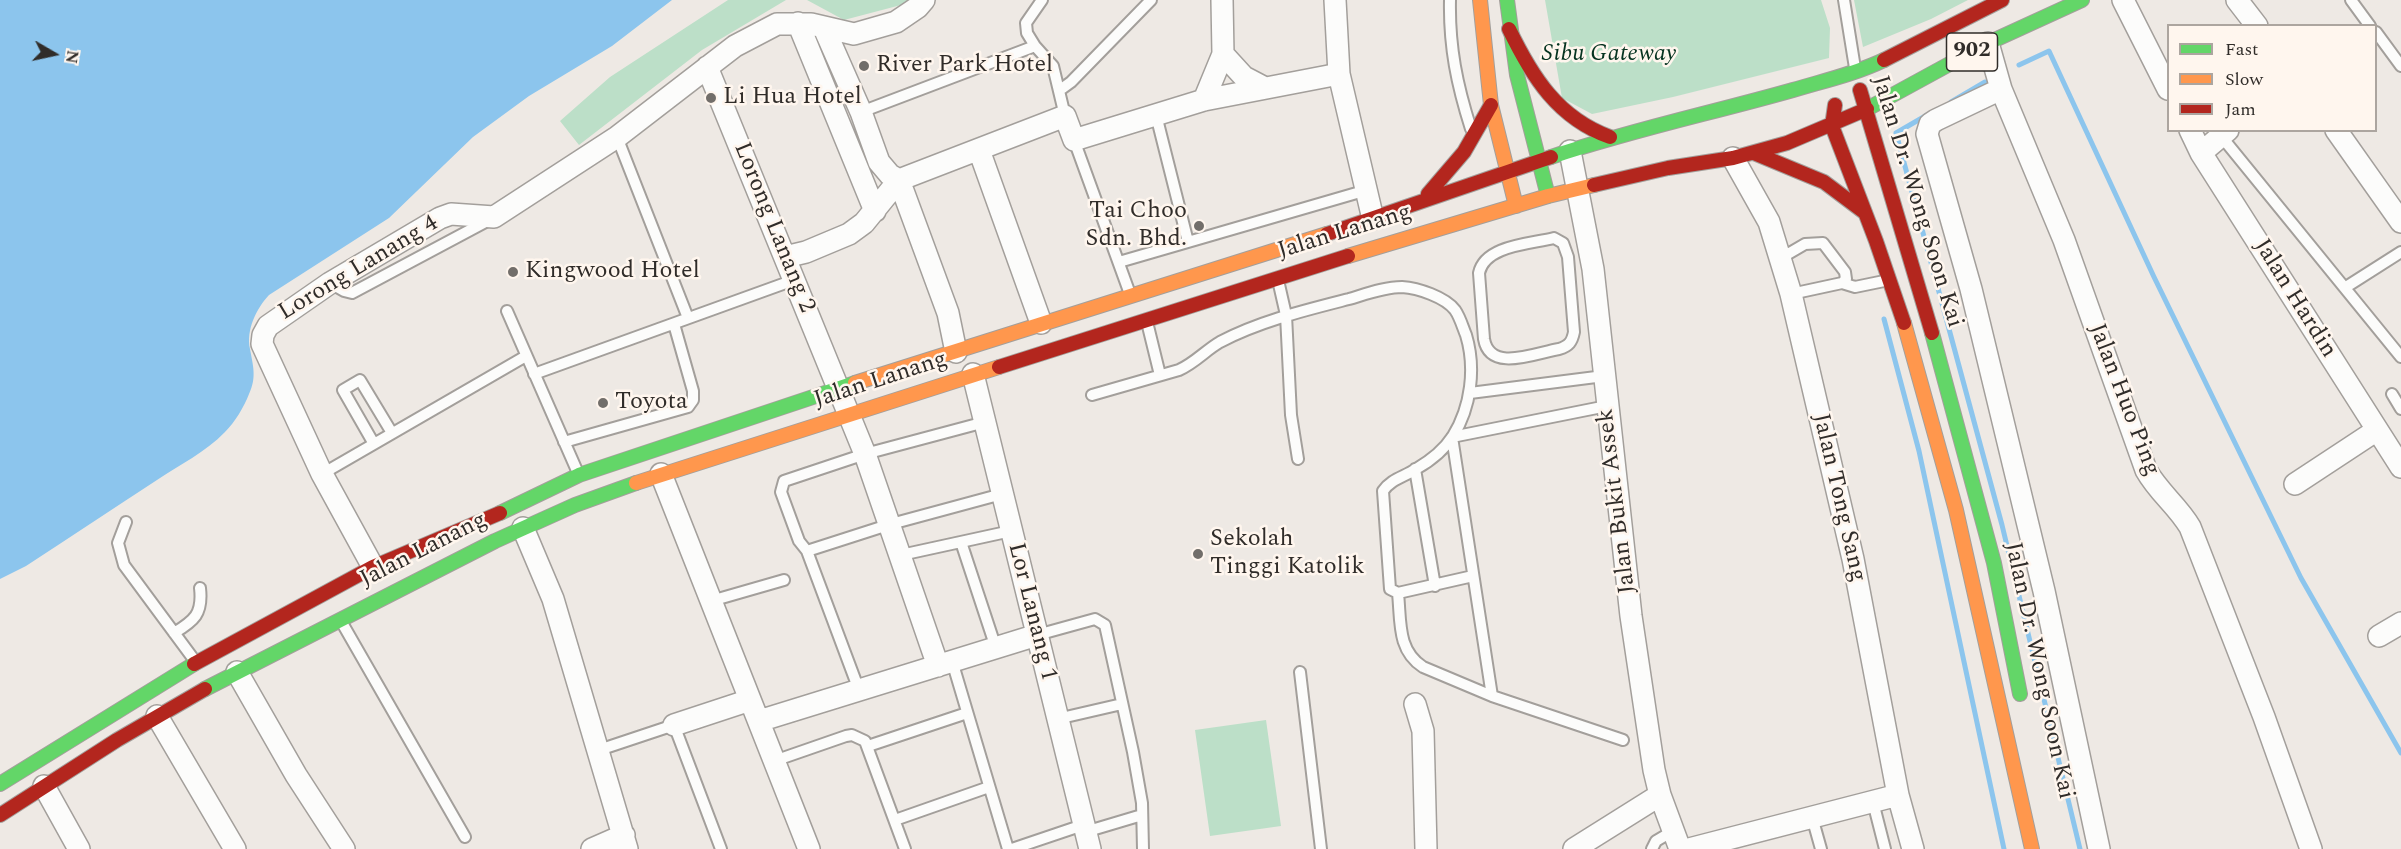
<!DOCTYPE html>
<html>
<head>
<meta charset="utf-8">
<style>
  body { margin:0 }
  #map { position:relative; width:2401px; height:849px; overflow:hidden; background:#eee9e4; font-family:Spectral,serif }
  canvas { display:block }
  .legend { position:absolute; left:2167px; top:24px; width:210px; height:108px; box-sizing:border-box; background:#fff6ee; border:2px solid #aca59f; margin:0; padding:8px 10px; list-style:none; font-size:18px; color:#302c29 }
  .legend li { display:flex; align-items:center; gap:12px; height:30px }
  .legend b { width:30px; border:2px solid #aca59f }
  .north { position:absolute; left:24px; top:24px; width:60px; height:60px; -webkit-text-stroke:4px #fff6ee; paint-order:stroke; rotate:99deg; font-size:16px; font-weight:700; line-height:24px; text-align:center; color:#302c29 }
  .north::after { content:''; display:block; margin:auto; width:21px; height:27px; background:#302c29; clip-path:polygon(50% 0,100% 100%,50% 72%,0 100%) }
</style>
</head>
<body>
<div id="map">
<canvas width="2401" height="849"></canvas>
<ul class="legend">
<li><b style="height:8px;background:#63d668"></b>Fast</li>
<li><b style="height:8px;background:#ff974d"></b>Slow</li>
<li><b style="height:8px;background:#b3261e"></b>Jam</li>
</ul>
<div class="north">N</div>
</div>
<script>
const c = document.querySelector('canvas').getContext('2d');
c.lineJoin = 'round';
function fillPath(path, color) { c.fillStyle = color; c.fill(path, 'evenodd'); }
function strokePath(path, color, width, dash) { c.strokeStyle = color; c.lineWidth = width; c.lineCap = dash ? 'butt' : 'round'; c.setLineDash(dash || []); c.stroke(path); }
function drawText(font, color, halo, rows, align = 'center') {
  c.font = font + ' Spectral,serif'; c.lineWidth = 5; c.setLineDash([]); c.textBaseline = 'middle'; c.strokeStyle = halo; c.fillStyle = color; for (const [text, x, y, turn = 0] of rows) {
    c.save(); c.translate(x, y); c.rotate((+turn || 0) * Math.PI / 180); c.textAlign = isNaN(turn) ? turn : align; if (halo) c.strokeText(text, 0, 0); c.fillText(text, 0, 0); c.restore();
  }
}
fillPath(new Path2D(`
  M 728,0 L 786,0 L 702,50 L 579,145 L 560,121 L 610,77 Z
  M 807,0 L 920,0 L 844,20 Z
  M 1545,0 L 1821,0 L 1830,28 L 1829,58 L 1673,97 L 1592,114 L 1562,98 Z
  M 1854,0 L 1968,0 L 1931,19 L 1863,47 Z
  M 1266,720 L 1281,826 L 1210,836 L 1195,730 Z`), '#bcdfc8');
fillPath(new Path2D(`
  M 0,0 L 672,0 L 612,46 L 529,96 L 473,137 L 389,218 L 269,295 C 256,309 246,330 250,349 C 253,366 257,377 249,394 C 244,407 235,422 225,432 C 206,452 179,465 157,480 C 113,509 70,537 26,566 L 0,579 Z`), '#8cc5ed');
strokePath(new Path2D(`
  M 2019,65 L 2049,51 L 2154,277 L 2301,578 L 2401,753
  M 1951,102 L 1985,82
  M 1927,115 L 1896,133 L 2002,525 L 2080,849
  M 1884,319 L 1919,451 L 2004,849`), '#8cc5ed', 5);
const lane = new Path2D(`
  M 1042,0 L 1026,23 L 1027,33 L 1035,46 L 1053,66 L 1065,116
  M 1450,0 C 1449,47 1457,85 1471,129
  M 1844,0 L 1855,68
  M 2351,0 L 2370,26
  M 2376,32 L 2401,66
  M 1060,90 L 1071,82 L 1151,0
  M 861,112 L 1035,46
  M 1156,115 L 1188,242
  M 2221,136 L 2401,357
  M 617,137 L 688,318
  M 1074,140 L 1130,294
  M 1554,238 L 1563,243 L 1568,257 L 1574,332 C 1572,342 1569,346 1559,349 C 1535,353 1490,373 1484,339 L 1479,273 C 1485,245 1531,244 1554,238 Z
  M 1781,258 L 1805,244 L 1823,243 L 1845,272 L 1846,279 L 1842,283
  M 1119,262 L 1367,190
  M 1278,280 L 1286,315 L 1291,415 L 1298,459
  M 330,283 L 344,291 L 352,293 L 489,220
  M 2346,287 L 2401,252
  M 1791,294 L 1842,283 L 1855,287 L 1889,280
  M 507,311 L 578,473
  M 1147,322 L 1160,375
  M 534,374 L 794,280
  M 1470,393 L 1604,376
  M 2392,394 L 2401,409
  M 1092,395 L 1179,370 C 1195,363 1206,350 1220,342 C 1260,321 1306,310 1349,299 C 1366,294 1385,287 1402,287 C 1418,288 1445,297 1455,310 C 1460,317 1463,328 1466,335 C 1476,368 1471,407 1453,436 C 1444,450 1430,461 1416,469 C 1404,477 1391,479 1383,491 L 1390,589 L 1398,593 L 1473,576
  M 564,442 L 688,407 L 693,400 L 693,391 L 674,324
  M 374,444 L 343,390 L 360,380 L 392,433
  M 1415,469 L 1435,586
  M 322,474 L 526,356
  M 126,522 L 118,543 L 124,565 L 195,661
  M 961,542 L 996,648
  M 807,551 L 891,524 L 1002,494
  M 901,555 L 1011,531
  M 1398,593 C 1401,622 1397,650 1423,667 L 1492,696 L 1623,740
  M 711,601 L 784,580
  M 341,621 L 465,837
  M 174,633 C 194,621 203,614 200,588
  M 1037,635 L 1095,619 L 1105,625 L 1133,752 L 1142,803 L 1143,849
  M 952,661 L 1008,849
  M 1300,672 L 1321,849
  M 859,690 L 807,551 L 799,541 L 781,492 L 784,481 L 865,454 L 985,422
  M 1492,696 L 1452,437 L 1607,406
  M 1057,719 L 1122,704
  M 868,746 L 967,713
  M 599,750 L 674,725 L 721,849
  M 774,761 L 846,736 L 852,735 L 865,741 L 905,849
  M 1873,802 L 1885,849
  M 1812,817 L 1821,849
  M 895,820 L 989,787
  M 1085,832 L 1142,815
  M 1012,849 L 1083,825
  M 1652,849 L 1656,841 L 1673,831`);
const street = new Path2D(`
  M 1335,0 L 1339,74 L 1373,219
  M 2123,0 L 2168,89
  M 2237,0 L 2257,26
  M 798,23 L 875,211
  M 824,28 L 861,112 L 879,162 L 890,175 L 899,180 L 948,313 L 956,352
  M 1988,43 L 2001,89 L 2064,240 L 2146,470 C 2159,493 2177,505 2190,527 L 2264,717 L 2311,849
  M 1223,54 L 1244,77 L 1265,88
  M 707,67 L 865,454 L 938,666
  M 2001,89 L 1936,120 L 1930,124 L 1927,134 L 1971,289 L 2044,591 L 2099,849
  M 1204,100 L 1223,54 L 1222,0
  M 2190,130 L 2201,153 L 2401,467
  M 2336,130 L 2401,222
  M 979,150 L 1041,323
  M 1570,151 L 1593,269 L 1631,616 L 1654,770 L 1660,795 L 1680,849
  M 2201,153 L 2228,130
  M 1733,158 L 1769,222 L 1791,294 L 1853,559 L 1898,795 L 1913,849
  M 785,257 L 806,252 L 849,234 L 864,223 L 899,180 L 1065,116 L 1074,140 L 1204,100 L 1339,74
  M 973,374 L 1090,849
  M 661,474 L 809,849
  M 2295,484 L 2377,430
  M 523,528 L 553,599 L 627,849
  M 373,567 L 322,474 L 262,344 L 263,335 L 268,326 L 330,283 L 440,218 L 451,214 L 494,217 L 617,137 L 735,46 L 777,24 L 811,24 L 854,34 L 896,22 L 918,7 L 924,0
  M 2379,636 L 2401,623
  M 237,672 L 296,775 L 344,849
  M 1415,704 L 1423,731 L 1426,849
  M 157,716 L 235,849
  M 759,721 L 1037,635
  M 674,725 L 750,700
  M 44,786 L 79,849
  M 592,849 L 624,835
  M 1574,849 L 1660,795
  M 1689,849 L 1898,795`);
const fast = new Path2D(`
  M 1507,0 L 1517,75 L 1548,196
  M 1867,109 L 1988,43 L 2082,0
  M 1551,157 C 1631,130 1712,113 1793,90 C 1823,81 1855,74 1884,60
  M 1932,333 L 1994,563 L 2020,694
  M 500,513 L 579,475 L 855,383
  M 205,689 L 495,541 L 575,505 L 636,483
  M 0,784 L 194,664`);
const slow = new Path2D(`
  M 1480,0 L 1491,105 L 1516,206
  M 1348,256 L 1548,196 L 1594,185
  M 1904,323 L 1956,510 L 2032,849
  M 855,383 L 1327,234
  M 636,483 L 999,367`);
const jam = new Path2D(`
  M 1509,29 C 1532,77 1558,118 1610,137
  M 1884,60 L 2002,0
  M 1860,90 L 1932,333
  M 1835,105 L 1832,126 L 1876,241 L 1904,323
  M 1754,153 L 1824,182 L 1864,212
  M 1594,185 L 1668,168 L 1733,158 L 1787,143 L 1867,109
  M 1428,194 L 1464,152 L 1491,105
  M 1327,234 L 1551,157
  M 999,367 L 1348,256
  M 194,664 L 373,567 L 500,513
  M 0,815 L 117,740 L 205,689`);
strokePath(lane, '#a39f9b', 14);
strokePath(street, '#a39f9b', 24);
strokePath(fast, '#a39f9b', 16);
strokePath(slow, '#a39f9b', 16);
strokePath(jam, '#a39f9b', 16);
strokePath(lane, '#fcfcfb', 10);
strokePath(street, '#fcfcfb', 21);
strokePath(fast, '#63d668', 14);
strokePath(slow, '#ff974d', 14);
strokePath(jam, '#b3261e', 14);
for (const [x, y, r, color] of [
  [864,66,6,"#726e6a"],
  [711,98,6,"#726e6a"],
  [1199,226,6,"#726e6a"],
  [513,272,6,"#726e6a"],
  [603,403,6,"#726e6a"],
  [1198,554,6,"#726e6a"]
]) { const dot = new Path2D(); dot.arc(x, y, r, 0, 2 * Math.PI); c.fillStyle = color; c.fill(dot); strokePath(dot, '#fff6ee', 2); }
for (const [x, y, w] of [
  [1972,52,51]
]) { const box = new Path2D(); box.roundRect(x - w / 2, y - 19, w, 38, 4.5); c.fillStyle = '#fff6ee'; c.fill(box); strokePath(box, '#302c29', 1.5); }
drawText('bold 22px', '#302c29', null, [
  ["902",1972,52]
]);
drawText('italic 24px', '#063320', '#fff6ee', [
  ["Sibu Gateway",1609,55]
]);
drawText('24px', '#302c29', '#fff6ee', [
  ["River Park Hotel",876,66],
  ["Li Hua Hotel",723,98],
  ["Tai Choo",1187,212,"right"],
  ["Sdn. Bhd.",1187,240,"right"],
  ["Kingwood Hotel",525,272],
  ["Toyota",615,403],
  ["Sekolah",1210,540],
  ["Tinggi Katolik",1210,568]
], 'left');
drawText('24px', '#302c29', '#fff6ee', [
  ["Jalan Dr. Wong Soon Kai",1916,202,73],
  ["Lorong Lanang 2",773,228,68],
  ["Jalan Lanang",1345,233,-17],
  ["Lorong Lanang 4",359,269,-31],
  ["Jalan Hardin",2294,299,58],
  ["Jalan Lanang",881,381,-18],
  ["Jalan Huo Ping",2123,400,69],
  ["Jalan Tong Sang",1838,498,77],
  ["Jalan Bukit Assek",1618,501,-97],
  ["Jalan Lanang",424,551,-27],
  ["Lor Lanang 1",1031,612,76],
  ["Jalan Dr. Wong Soon Kai",2038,671,78]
]);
</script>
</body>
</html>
